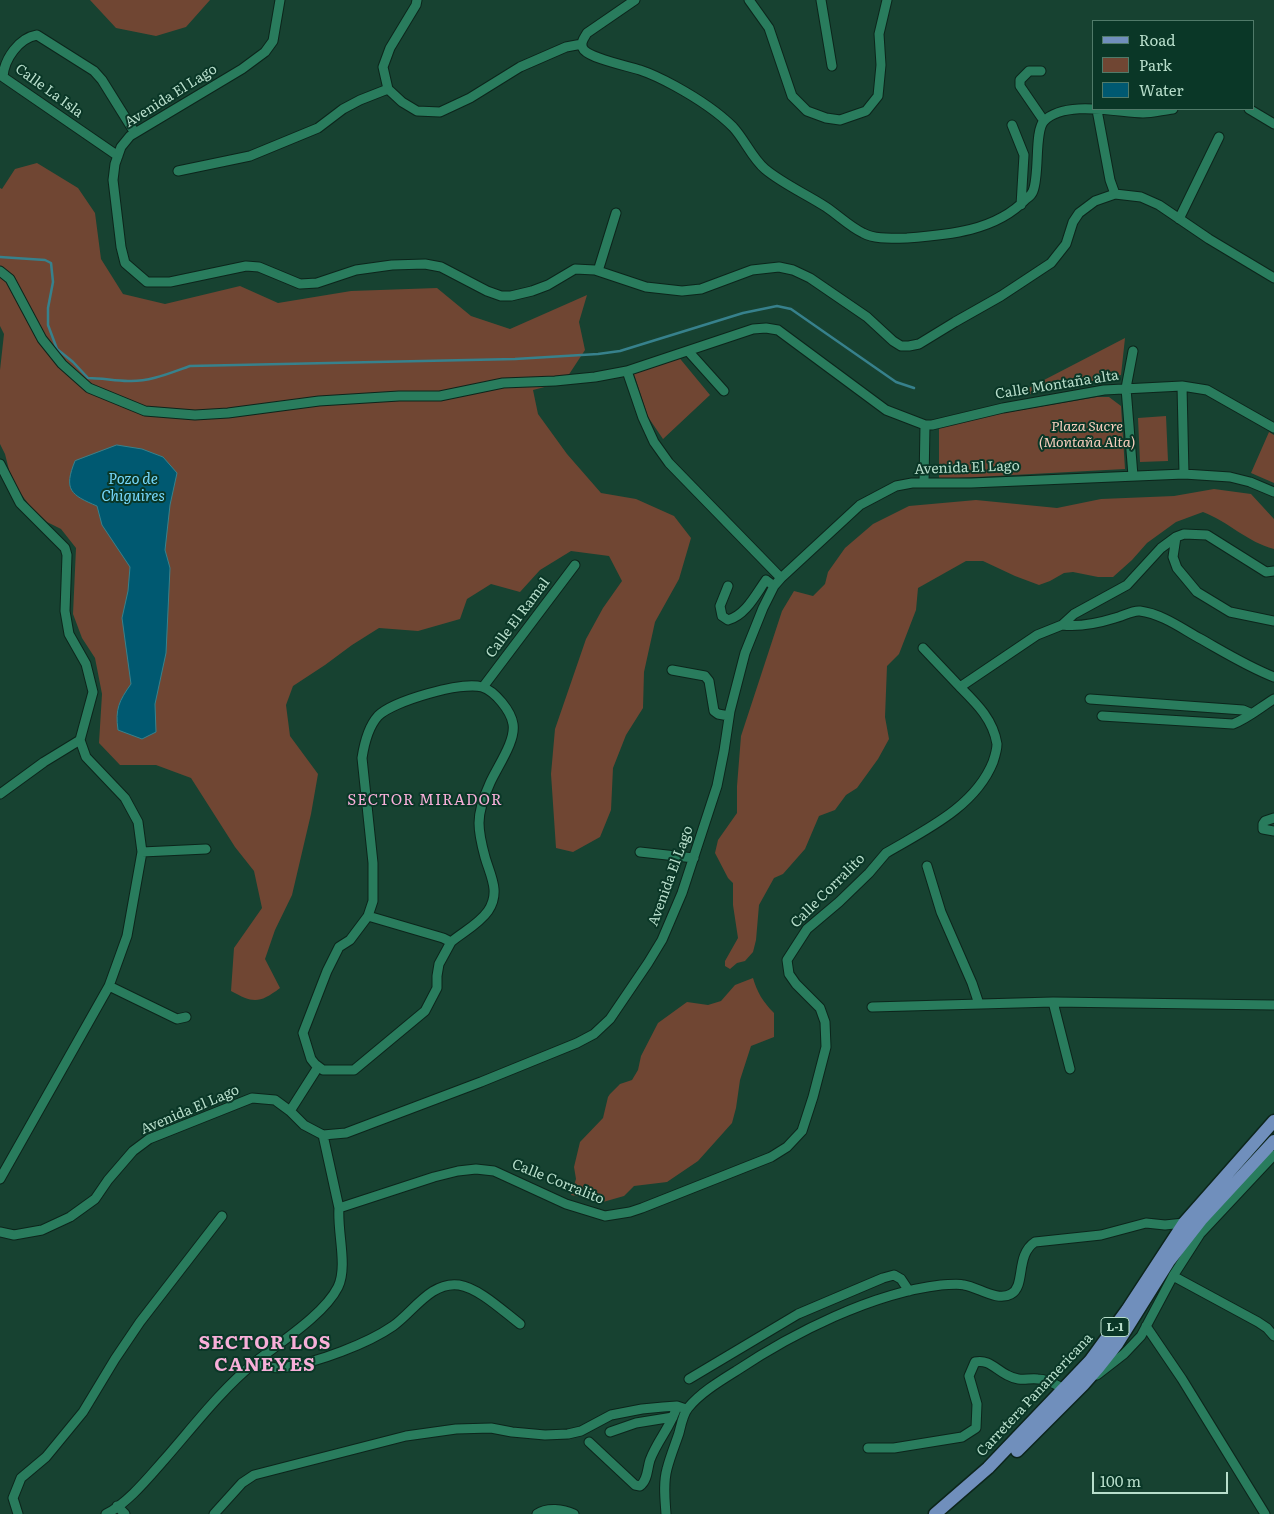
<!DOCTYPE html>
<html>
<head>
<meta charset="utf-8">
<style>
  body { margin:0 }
  #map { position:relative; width:1274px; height:1514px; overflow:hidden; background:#174231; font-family:Literata,serif }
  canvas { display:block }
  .legend { position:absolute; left:1092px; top:20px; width:162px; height:90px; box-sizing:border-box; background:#0a3727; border:1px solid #507a69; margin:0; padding:6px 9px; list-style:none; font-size:15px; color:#b8decb }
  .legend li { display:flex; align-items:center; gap:10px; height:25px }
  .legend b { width:25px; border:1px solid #507a69 }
  .scale { position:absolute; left:1092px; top:1472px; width:136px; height:22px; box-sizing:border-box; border:2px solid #b8decb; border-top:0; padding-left:6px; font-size:15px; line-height:18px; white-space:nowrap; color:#b8decb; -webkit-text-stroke:4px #0a3727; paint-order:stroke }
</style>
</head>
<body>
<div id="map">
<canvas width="1274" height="1514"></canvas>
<ul class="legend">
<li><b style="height:6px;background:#708fbc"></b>Road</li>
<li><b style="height:14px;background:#704633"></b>Park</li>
<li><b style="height:14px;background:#005971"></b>Water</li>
</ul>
<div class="scale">100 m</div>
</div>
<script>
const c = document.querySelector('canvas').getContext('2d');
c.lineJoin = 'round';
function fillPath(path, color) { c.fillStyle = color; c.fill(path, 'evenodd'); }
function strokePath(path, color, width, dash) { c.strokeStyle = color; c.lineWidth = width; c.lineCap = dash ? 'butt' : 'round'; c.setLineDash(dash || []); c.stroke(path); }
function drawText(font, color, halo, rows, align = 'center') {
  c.font = font + ' Literata,serif'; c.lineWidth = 4; c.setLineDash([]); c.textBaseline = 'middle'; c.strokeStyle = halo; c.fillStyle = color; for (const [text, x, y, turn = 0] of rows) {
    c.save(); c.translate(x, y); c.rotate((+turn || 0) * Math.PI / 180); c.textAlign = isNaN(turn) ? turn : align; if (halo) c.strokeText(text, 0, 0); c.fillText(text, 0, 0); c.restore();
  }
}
fillPath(new Path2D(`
  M 90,0 L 210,0 L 186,27 L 156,36 L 116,28 Z
  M 37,163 L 78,188 L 95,213 L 101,259 L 123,294 L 165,304 L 240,286 L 278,303 L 351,291 L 437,288 L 471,316 L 510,329 L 587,295 L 579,322 L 585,350 L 564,382 L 533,390 L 538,414 L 567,454 L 601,493 L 636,499 L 674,516 L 691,538 L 679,579 L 655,622 L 644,672 L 643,708 L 626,735 L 613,768 L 611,810 L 600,837 L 573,852 L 556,848 L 551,774 L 555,729 L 586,639 L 603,608 L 622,581 L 609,556 L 571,551 L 540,570 L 520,592 L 491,584 L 467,599 L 460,619 L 418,631 L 379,628 L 352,645 L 325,665 L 293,686 L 286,705 L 290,736 L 318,774 L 311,814 L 292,895 L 275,930 L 265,959 L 280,988 C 259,1004 253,1003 231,991 L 234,948 L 262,908 L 254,871 L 235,847 L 191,778 L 156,765 L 120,765 L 99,743 L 102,694 L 95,658 L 82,638 L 73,614 L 76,548 L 61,529 L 47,522 L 30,506 L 12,482 L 5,454 L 0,444 L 0,370 L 4,334 L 0,326 L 0,188 L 2,189 L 15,169 Z
  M 1125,338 L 1121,375 L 1016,397 L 1017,394 Z
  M 677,355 L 710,395 L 663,439 L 648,417 L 633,371 Z
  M 1097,397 L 1109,397 L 1121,406 L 1125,469 L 939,479 L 939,424 Z
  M 1166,416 L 1168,461 L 1140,462 L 1138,418 Z
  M 1269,432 L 1274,435 L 1274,483 L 1251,473 Z
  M 1214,489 L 1251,494 L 1274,519 L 1274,549 C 1247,542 1229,522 1203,512 L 1176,522 L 1147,543 L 1132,560 L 1113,577 L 1098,577 L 1073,572 L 1064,573 L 1050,581 L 1039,585 L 1015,576 L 983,561 L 966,561 L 918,588 L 916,610 L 899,654 L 887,666 L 885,717 L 889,739 L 878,759 L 857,788 L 846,795 L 835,810 L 819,816 L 805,849 L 783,874 L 774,878 L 759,905 L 756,940 L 753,952 L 745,961 L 737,963 L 730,969 L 725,966 L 725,961 L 738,938 L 733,905 L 733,883 L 728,878 L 715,853 L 718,840 L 737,813 L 737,786 L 741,736 L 782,611 L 794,591 L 813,596 L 825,584 L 828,572 L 845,548 L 873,524 L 909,506 L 976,500 L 1057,508 L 1101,499 L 1174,496 Z
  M 753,978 C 757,992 763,1002 774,1013 L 774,1037 L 751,1046 L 740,1080 L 736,1108 L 732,1123 L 698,1161 L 667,1182 L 634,1186 L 624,1196 L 603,1202 L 571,1195 L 576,1179 L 574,1167 L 580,1142 L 603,1118 L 608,1097 L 610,1094 L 620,1084 L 632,1080 L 638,1070 L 641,1056 L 658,1023 L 687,1002 L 708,1005 L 721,1001 L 735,985 Z`), '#704633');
const water = new Path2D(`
  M 117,445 L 142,449 L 163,457 L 177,473 L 170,505 L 165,550 L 170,568 L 166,653 L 155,704 L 156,732 L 142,739 L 118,730 C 115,709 119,701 131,684 L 122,618 L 128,591 L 130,567 L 102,525 L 97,506 C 71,495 63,490 75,461 Z`);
fillPath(water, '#005971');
strokePath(water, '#37818c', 1);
strokePath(new Path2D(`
  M 0,257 L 45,260 L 51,263 L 53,282 L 48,308 L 48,325 L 57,349 L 73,362 L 88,378 C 102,378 115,381 128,381 C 150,382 170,373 190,366 L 515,359 L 598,354 L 620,351 L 743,313 L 777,306 L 791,309 L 896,382 L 914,388`), '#37818c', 2.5);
const minor = new Path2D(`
  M 280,0 L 273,41 L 265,52 L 242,69 L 130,136 L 121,147 L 115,164 L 113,180 L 121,247 L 125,263 L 147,282 L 170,282 L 246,266 L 259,267 L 300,284 L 317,283 L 356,270 L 392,265 L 425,264 L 441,267 L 487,291 L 501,296 L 511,296 L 532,291 L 548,285 L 575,269 L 595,270 L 646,287 L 682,291 L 701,289 L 752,270 L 779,267 L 793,270 L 810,278 L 867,317 L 893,341 L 901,346 L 909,346 L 919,344 L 955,322 L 1001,296 L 1051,263 L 1066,244 L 1073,222 L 1079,213 L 1095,201 L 1115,194 L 1141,197 L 1159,205 L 1209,239 L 1274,278
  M 417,0 L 416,5 L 390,48 L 383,67 L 388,89 L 402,102 L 417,111 L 440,112 L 470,98 L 520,67 L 566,47 L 582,44
  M 635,0 L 587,33 C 584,38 579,44 584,50 C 592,59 628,66 640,70 C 652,74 664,80 675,86 C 695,97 717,111 733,127 C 745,140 752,158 765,169 C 783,184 806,194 826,207 C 838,215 850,227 863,233 C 876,240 893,238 907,238 C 948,235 996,231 1026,199 C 1029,197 1032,194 1033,191 C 1040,174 1034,131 1044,121 C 1065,100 1116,112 1143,113 C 1153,113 1163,110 1173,109
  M 749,0 L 769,28 L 792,96 L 807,111 L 826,118 L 840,120 L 866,111 L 878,96 L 881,65 L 879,34 L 887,0
  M 821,0 L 832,66
  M 1041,71 L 1029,71 L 1020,80 L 1020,86 L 1044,121
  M 1249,109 L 1274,124
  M 1097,110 L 1110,180 L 1115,194
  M 1012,125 L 1024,155 L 1021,205
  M 118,156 L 3,77 C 4,59 19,38 37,35 L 94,71 L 102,80 L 135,133
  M 178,171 L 250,156 L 318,128 L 343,109 L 360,100 L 388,89
  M 1179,219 L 1219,137
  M 0,271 L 10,279 L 42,339 L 62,364 L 89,388 L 145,411 L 195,415 L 228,413 L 319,401 L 399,396 L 440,396 L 503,383 L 555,381 L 595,377 L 627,371
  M 598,271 L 616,213
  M 1133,351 L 1126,388 L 1133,476
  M 689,352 L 724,391
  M 1182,386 L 1184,474
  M 0,464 L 20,503 L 65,548 L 67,555 L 65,611 L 69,634 L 86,664 L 93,692 L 80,740 L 86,757 L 125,798 L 138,822 L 142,852 L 127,936 L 109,986 L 0,1179
  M 924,483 L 925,425 L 932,425 L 1003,408 L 1104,390 L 1182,386 L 1207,390 L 1274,428
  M 1176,537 L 1173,557 L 1177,568 L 1197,592 L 1230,612 L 1274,621
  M 781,578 L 669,463 L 654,442 L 643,418 L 627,371 L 753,329 L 766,328 L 778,330 L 886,410 L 925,425
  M 728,586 L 720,606 L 722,616 L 728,620 C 746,615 756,594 766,580 L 774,586
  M 1062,625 C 1079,627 1099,623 1115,618 C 1123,616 1133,610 1140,611 C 1162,614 1181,628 1199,638 C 1224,652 1248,667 1274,677
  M 923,648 L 960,687
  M 672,670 L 705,676 L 709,681 L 714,711 L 718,714 L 729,716
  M 483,687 L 575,565
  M 1090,699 L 1243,710 L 1250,713
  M 1102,716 L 1233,724 C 1247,719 1261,707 1274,699
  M 0,794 L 44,762 L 80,740
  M 1274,818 L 1265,821 L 1263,824 L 1263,829 L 1274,831
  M 142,852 L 206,849
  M 640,852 L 694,858
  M 927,866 L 941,912 L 972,983 L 979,1004
  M 368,916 L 373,901 L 373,863 L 362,758 C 364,745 369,726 378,716 C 393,701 462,681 482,687 C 495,691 511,711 513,724 C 516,741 497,767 490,783 C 485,794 479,811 479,823 C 479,834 482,846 485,857 C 490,875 501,892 488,911 C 479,924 463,932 451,942
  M 368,916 L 443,938 L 451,942 L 439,964 L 437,976 L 437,988 L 425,1011 L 354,1070 L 323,1070 L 315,1064 L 311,1059 L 303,1033 L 327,971 L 339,947 L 350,940 Z
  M 109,986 L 177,1019 L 186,1017
  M 1053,1002 L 1070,1069
  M 872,1007 L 1053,1002 L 1274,1005
  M 290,1111 L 318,1067
  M 339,1208 L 434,1177 L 458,1171 L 476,1169 L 494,1171 L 566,1204 L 605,1216 L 630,1212 L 642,1208 L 771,1157 L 787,1147 L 802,1131 L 813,1097 L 826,1047 L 825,1022 L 820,1008 L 796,984 L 789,974 L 787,960 L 807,929 L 839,902 L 869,873 L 886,853 C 925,830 975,807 993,762 C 995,756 997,750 997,744 C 993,719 976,703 960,687 L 1037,635 L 1062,625 L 1074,614 L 1127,585 L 1161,548 L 1176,537 L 1184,534 L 1207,535 L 1266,572 L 1274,571
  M 0,1232 L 14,1235 L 42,1230 L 70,1217 L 95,1199 L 108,1180 L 133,1151 L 149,1139 L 252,1098 L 275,1100 L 290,1111 L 304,1125 L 323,1135 L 346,1133 L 481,1082 L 577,1043 L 594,1034 L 610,1019 L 648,963 L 662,940 L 682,893 L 717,786 L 724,751 L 730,711 L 745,653 L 763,608 L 774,586 L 781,578 L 860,505 L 896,486 L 912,483 L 971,483 L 1184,474 L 1230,477 L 1250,482 L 1274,492
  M 1173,1276 L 1258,1322 L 1267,1328 L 1274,1336
  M 1146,1326 L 1182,1379 L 1265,1514
  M 253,1364 C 264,1367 275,1369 287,1367 C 318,1362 367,1344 393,1326 C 413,1312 431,1281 459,1285 C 479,1288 504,1312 520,1324
  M 1097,1375 L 1124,1354 L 1141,1336 L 1173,1276 L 1200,1234 L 1274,1155
  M 689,1379 L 798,1314 L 883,1278 L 894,1275 L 901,1279 L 909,1291
  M 610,1432 L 636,1423 L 673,1417
  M 589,1442 L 635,1485 L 640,1486 C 648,1480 647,1469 650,1460 C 657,1441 672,1425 677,1406
  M 868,1448 L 894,1448 L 962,1437 L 976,1428 L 977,1404 L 969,1376 L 975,1362 C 989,1359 995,1369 1007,1375 C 1020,1382 1026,1378 1038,1379 C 1047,1379 1057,1385 1064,1389
  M 117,1506 L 125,1514
  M 18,1514 L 13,1498 L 21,1478 L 46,1457 L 83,1412 L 115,1359 L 140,1322 L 222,1216
  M 106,1514 C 128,1503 148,1478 164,1460 C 193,1427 220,1391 254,1363 C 279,1343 324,1315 338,1287 C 348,1266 337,1232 339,1208 L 323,1135
  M 214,1514 L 242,1483 L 254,1475 L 406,1436 L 456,1429 L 491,1428 L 512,1432 L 545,1435 L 568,1434 L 581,1431 L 611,1415 L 642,1409 L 663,1407 L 677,1406 L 686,1409
  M 537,1514 C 547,1507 563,1509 574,1514
  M 666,1514 C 665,1499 663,1483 667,1469 C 670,1457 675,1445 679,1433 C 681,1425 683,1414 688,1408 C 700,1393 720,1381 736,1371 C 793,1333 872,1293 941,1285 C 948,1285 957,1283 964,1285 C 978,1287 997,1302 1011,1294 C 1026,1286 1015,1255 1035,1242 L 1101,1235 L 1146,1223 L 1165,1225 L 1184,1223`);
const primary = new Path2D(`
  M 1017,1451 L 1083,1385 L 1098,1368 L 1117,1344 L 1169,1261 L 1201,1220 L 1274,1141
  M 935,1514 L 988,1468 L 1090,1361 L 1127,1310 L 1184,1223 L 1274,1121`);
strokePath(minor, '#0c251b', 11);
strokePath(primary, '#0c251b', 15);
strokePath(minor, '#297c5d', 9);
strokePath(primary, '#708fbc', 12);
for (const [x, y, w] of [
  [1115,1327,28]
]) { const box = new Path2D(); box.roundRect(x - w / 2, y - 9.5, w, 19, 4); c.fillStyle = '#0a3727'; c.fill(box); strokePath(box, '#b8decb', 1); }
drawText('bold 12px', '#b8decb', null, [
  ["L-1",1115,1327]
]);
drawText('14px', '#b8decb', '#0a3727', [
  ["Calle La Isla",49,91,36],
  ["Avenida El Lago",171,96,-32],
  ["Calle Montaña alta",1057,385,-9],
  ["Avenida El Lago",967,468,-2],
  ["Calle El Ramal",518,618,-53],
  ["Avenida El Lago",671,876,-70],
  ["Calle Corralito",828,891,-45],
  ["Avenida El Lago",190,1110,-23],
  ["Calle Corralito",558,1182,22],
  ["Carretera Panamericana",1035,1395,-47]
]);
drawText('italic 14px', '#f9cfbe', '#0a3727', [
  ["Plaza Sucre",1087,427],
  ["(Montaña Alta)",1087,443]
]);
drawText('italic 15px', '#77d9fd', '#0a3727', [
  ["Pozo de",133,480],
  ["Chiguires",133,497]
]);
c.letterSpacing = '1px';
drawText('15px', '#f8afd9', '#0a3727', [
  ["SECTOR MIRADOR",425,801]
]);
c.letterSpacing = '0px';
c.letterSpacing = '1px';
drawText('bold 19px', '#f8afd9', '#0a3727', [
  ["SECTOR LOS",265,1343],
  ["CANEYES",265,1365]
]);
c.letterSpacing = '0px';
</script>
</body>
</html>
